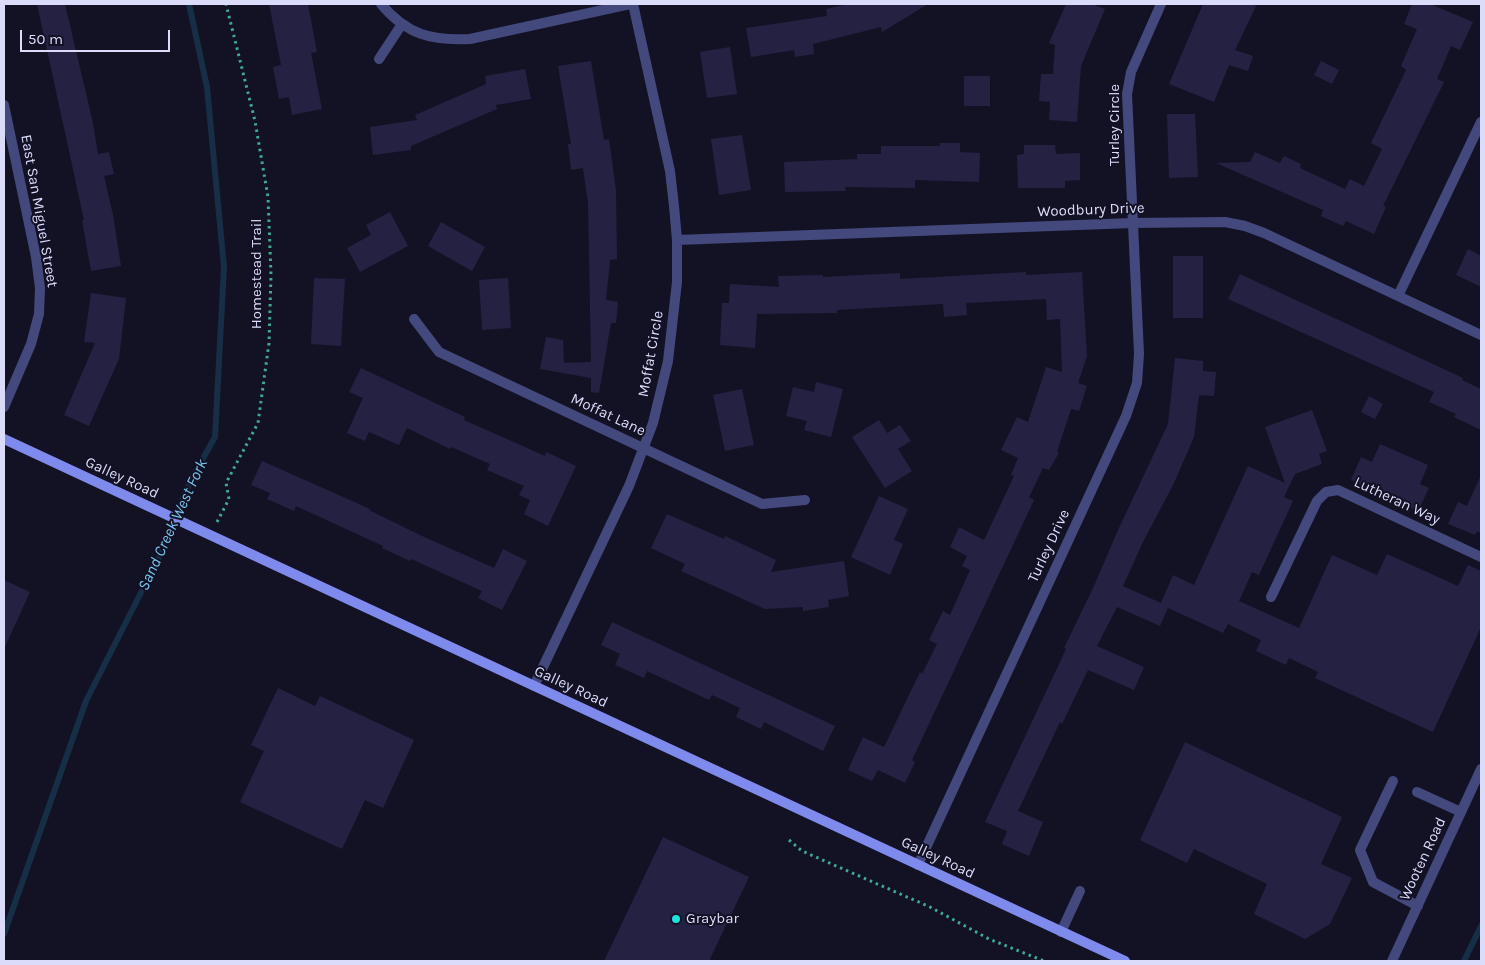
<!DOCTYPE html>
<html>
<head>
<meta charset="utf-8">
<style>
  body { margin:0 }
  #map { position:relative; width:1485px; height:965px; overflow:hidden; background:#131225; font-family:Karla,sans-serif }
  canvas { display:block }
  .frame { position:absolute; inset:0; border:5px solid #dbdbfa; pointer-events:none }
  .scale { position:absolute; left:20px; top:30px; width:150px; height:22px; box-sizing:border-box; border:2px solid #dbdbfa; border-top:0; padding-left:6px; font-size:15px; line-height:18px; white-space:nowrap; color:#dbdbfa; -webkit-text-stroke:4px #131225; paint-order:stroke }
</style>
</head>
<body>
<div id="map">
<canvas width="1485" height="965"></canvas>
<div class="frame"></div>
<div class="scale">50 m</div>
</div>
<script>
const c = document.querySelector('canvas').getContext('2d');
c.lineJoin = 'round';
function strokePath(path, color, width, dash) { c.strokeStyle = color; c.lineWidth = width; c.lineCap = dash ? 'butt' : 'round'; c.setLineDash(dash || []); c.stroke(path); }
function fillPath(path, color) { c.fillStyle = color; c.fill(path, 'evenodd'); }
function drawText(font, color, halo, rows, align = 'center') {
  c.font = font + ' Karla,sans-serif'; c.lineWidth = 4; c.setLineDash([]); c.textBaseline = 'middle'; c.strokeStyle = halo; c.fillStyle = color; for (const [text, x, y, turn = 0] of rows) {
    c.save(); c.translate(x, y); c.rotate((+turn || 0) * Math.PI / 180); c.textAlign = isNaN(turn) ? turn : align; if (halo) c.strokeText(text, 0, 0); c.fillText(text, 0, 0); c.restore();
  }
}
strokePath(new Path2D(`
  M 4,934 L 86,701 L 158,559 L 191,480 L 215,437 L 224,267 L 207,87 L 189,4
  M 1464,961 L 1481,926`), '#162e46', 6);
fillPath(new Path2D(`
  M 37,4 L 65,4 L 93,123 L 98,154 L 109,152 L 114,174 L 104,176 L 113,215 L 121,266 L 91,271 L 82,220 L 84,220 Z
  M 269,4 L 308,4 L 317,52 L 311,53 L 322,109 L 292,115 L 289,97 L 279,99 L 273,67 L 281,65 Z
  M 848,4 L 928,4 L 882,32 L 881,27 L 813,44 L 814,54 L 795,57 L 794,50 L 751,57 L 746,28 L 827,16 L 826,9 Z
  M 1066,4 L 1092,4 L 1105,9 L 1081,66 L 1077,122 L 1049,120 L 1050,102 L 1039,101 L 1041,74 L 1053,74 L 1055,45 L 1049,43 Z
  M 1203,4 L 1257,4 L 1235,50 L 1253,56 L 1248,71 L 1229,65 L 1214,102 L 1169,84 Z
  M 1412,4 L 1430,4 L 1473,22 L 1460,50 L 1451,46 L 1437,79 L 1444,82 L 1383,206 L 1386,207 L 1374,234 L 1346,221 L 1343,226 L 1321,216 L 1323,210 L 1216,163 L 1250,162 L 1255,152 L 1280,163 L 1284,156 L 1301,164 L 1300,168 L 1345,189 L 1350,179 L 1364,186 L 1382,149 L 1371,143 L 1406,70 L 1401,66 L 1417,29 L 1404,24 Z
  M 730,47 L 737,94 L 707,98 L 700,52 Z
  M 591,61 L 604,140 L 609,139 L 616,190 L 617,259 L 610,260 L 606,300 L 618,302 L 616,323 L 611,323 L 599,393 L 591,392 L 591,378 L 540,369 L 546,337 L 563,340 L 564,363 L 591,362 L 588,203 L 583,168 L 571,170 L 568,144 L 571,144 L 558,66 Z
  M 1321,61 L 1339,70 L 1332,84 L 1314,75 Z
  M 525,69 L 531,99 L 496,105 L 497,109 L 411,146 L 411,150 L 373,155 L 370,127 L 417,120 L 415,115 L 486,84 L 485,76 Z
  M 964,76 L 990,76 L 990,106 L 964,106 Z
  M 1167,114 L 1195,114 L 1198,177 L 1169,178 Z
  M 742,135 L 751,190 L 719,195 L 711,139 Z
  M 940,143 L 960,143 L 960,152 L 980,153 L 979,182 L 915,180 L 915,188 L 845,187 L 846,191 L 785,192 L 784,162 L 857,159 L 857,154 L 881,154 L 881,146 L 940,146 Z
  M 1024,145 L 1055,145 L 1056,154 L 1080,153 L 1080,180 L 1065,181 L 1065,188 L 1018,188 L 1017,155 L 1024,154 Z
  M 390,212 L 408,246 L 360,272 L 347,248 L 371,235 L 366,225 Z
  M 441,222 L 485,247 L 472,271 L 428,246 Z
  M 1468,249 L 1481,256 L 1481,287 L 1456,275 Z
  M 1173,256 L 1203,256 L 1203,318 L 1173,318 Z
  M 1026,272 L 1026,275 L 1082,272 L 1087,356 L 1078,383 L 1087,386 L 1079,411 L 1071,409 L 1057,452 L 1059,453 L 1049,470 L 1043,468 L 1029,497 L 1034,500 L 912,760 L 915,762 L 905,783 L 878,770 L 872,781 L 848,770 L 863,737 L 884,747 L 920,672 L 922,674 L 937,644 L 929,640 L 943,611 L 950,615 L 970,570 L 962,566 L 967,556 L 950,547 L 959,527 L 984,540 L 1014,476 L 1011,475 L 1018,458 L 1001,450 L 1017,417 L 1028,422 L 1046,367 L 1062,372 L 1060,319 L 1047,320 L 1046,299 L 966,303 L 967,315 L 944,317 L 943,304 L 837,310 L 837,313 L 757,314 L 755,348 L 720,345 L 722,303 L 729,303 L 730,284 L 779,287 L 778,276 L 823,275 L 823,277 L 900,273 L 900,279 Z
  M 1240,274 L 1463,378 L 1462,380 L 1481,389 L 1481,430 L 1454,417 L 1456,414 L 1429,402 L 1434,392 L 1228,299 Z
  M 314,278 L 345,279 L 341,346 L 311,344 Z
  M 508,278 L 511,328 L 482,330 L 479,280 Z
  M 91,293 L 126,298 L 119,359 L 89,426 L 64,415 L 95,343 L 84,342 Z
  M 1175,358 L 1203,361 L 1203,371 L 1216,372 L 1214,396 L 1199,395 L 1194,437 L 1174,483 L 1143,542 L 1123,586 L 1161,603 L 1173,575 L 1194,585 L 1248,466 L 1285,483 L 1265,427 L 1312,410 L 1327,451 L 1319,454 L 1322,464 L 1295,474 L 1284,497 L 1293,501 L 1259,575 L 1252,572 L 1239,601 L 1299,628 L 1332,555 L 1377,575 L 1387,554 L 1458,586 L 1468,565 L 1481,571 L 1481,627 L 1433,732 L 1315,678 L 1318,672 L 1289,658 L 1286,665 L 1256,651 L 1261,640 L 1228,624 L 1223,633 L 1168,608 L 1160,626 L 1117,607 L 1097,646 L 1144,667 L 1134,690 L 1088,670 L 1062,724 L 1060,722 L 1018,811 L 1043,822 L 1029,856 L 1002,844 L 1007,831 L 985,822 L 1066,649 L 1064,648 L 1094,586 L 1118,530 L 1168,424 Z
  M 361,368 L 465,417 L 464,420 L 545,456 L 546,452 L 576,466 L 548,526 L 524,514 L 530,500 L 519,495 L 524,486 L 487,470 L 490,464 L 451,447 L 450,449 L 407,428 L 399,445 L 369,432 L 365,441 L 347,433 L 363,398 L 349,392 Z
  M 816,382 L 843,389 L 831,437 L 804,430 L 807,421 L 786,416 L 793,387 L 814,392 Z
  M 742,389 L 754,445 L 725,451 L 713,395 Z
  M 1369,396 L 1383,404 L 1375,419 L 1361,412 Z
  M 879,420 L 887,433 L 900,425 L 911,441 L 898,449 L 912,471 L 885,488 L 852,437 Z
  M 1380,444 L 1428,465 L 1420,484 L 1429,488 L 1418,511 L 1351,480 L 1361,457 L 1372,462 Z
  M 262,461 L 370,509 L 369,510 L 422,536 L 494,568 L 503,549 L 527,561 L 502,610 L 478,598 L 482,591 L 411,559 L 410,561 L 382,548 L 383,546 L 296,506 L 294,511 L 267,499 L 270,493 L 251,485 Z
  M 1481,475 L 1481,533 L 1477,531 L 1475,535 L 1448,524 L 1458,502 L 1467,506 Z
  M 879,496 L 908,509 L 894,540 L 903,544 L 890,575 L 851,557 Z
  M 667,514 L 724,539 L 725,536 L 776,560 L 771,572 L 844,561 L 849,596 L 828,600 L 829,607 L 803,611 L 803,607 L 765,609 L 681,571 L 685,564 L 651,548 Z
  M 4,580 L 30,592 L 4,649 Z
  M 612,622 L 835,726 L 823,751 L 764,722 L 761,729 L 736,717 L 740,708 L 712,695 L 709,700 L 647,671 L 644,678 L 615,665 L 620,654 L 601,645 Z
  M 278,688 L 315,706 L 320,696 L 414,740 L 383,808 L 365,800 L 342,849 L 240,802 L 264,751 L 251,745 Z
  M 1185,742 L 1342,817 L 1321,864 L 1352,878 L 1330,924 L 1305,939 L 1254,914 L 1267,884 L 1194,849 L 1187,863 L 1140,840 Z
  M 663,837 L 749,877 L 709,961 L 604,961 Z`), '#242143');
strokePath(new Path2D(`
  M 217,522 L 229,499 L 226,483 L 258,423 L 269,343 L 271,275 L 268,197 L 255,121 L 226,4
  M 789,840 L 802,851 L 930,907 L 989,939 L 1044,961`), '#40a995', 3, [2.5, 4]);
strokePath(new Path2D(`
  M 1393,781 L 1360,850 L 1373,882 L 1418,906
  M 1417,792 L 1461,812
  M 1061,932 L 1080,891`), '#44497d', 10);
strokePath(new Path2D(`
  M 381,4 C 407,35 432,41 470,39 L 630,4
  M 379,59 L 402,24
  M 4,105 L 36,257 L 40,288 L 39,314 L 31,344 L 4,407
  M 677,240 L 1132,223 L 1225,222 L 1245,226 L 1264,233 L 1481,335
  M 1398,296 L 1481,122
  M 414,319 L 439,352 L 762,504 L 805,500
  M 1271,597 L 1317,501 L 1326,492 L 1338,490 L 1481,557
  M 534,686 L 629,486 L 653,423 L 668,361 L 677,282 L 677,240 L 674,206 L 670,171 L 633,4
  M 918,865 L 1126,416 L 1137,383 L 1139,354 L 1127,94 L 1131,72 L 1161,4`), '#44497d', 10);
strokePath(new Path2D(`
  M 1392,961 L 1481,769`), '#44497d', 10);
strokePath(new Path2D(`
  M 4,439 L 1125,961`), '#7f8aed', 10);
for (const [x, y, r, color] of [
  [676,919,5,"#21e0db"]
]) { const dot = new Path2D(); dot.arc(x, y, r, 0, 2 * Math.PI); c.fillStyle = color; c.fill(dot); strokePath(dot, '#131225', 2); }
drawText('15px', '#dbdbfa', '#131225', [
  ["Turley Circle",1115,125,-90],
  ["Woodbury Drive",1091,210,-2],
  ["East San Miguel Street",39,211,80],
  ["Homestead Trail",257,274,-90],
  ["Moffat Circle",651,354,-80],
  ["Moffat Lane",608,415,25],
  ["Galley Road",122,478,25],
  ["Lutheran Way",1397,501,25],
  ["Turley Drive",1049,546,-65],
  ["Galley Road",571,687,25],
  ["Galley Road",938,858,25],
  ["Wooten Road",1423,859,-65]
]);
drawText('15px', '#dbdbfa', '#131225', [
  ["Graybar",686,919]
], 'left');
drawText('italic 16px', '#77c4ec', '#131225', [
  ["Sand Creek West Fork",173,525,-65]
]);
</script>
</body>
</html>
